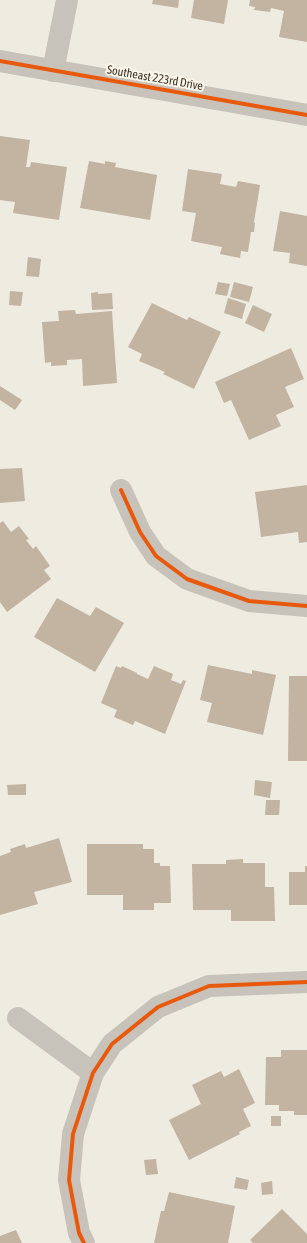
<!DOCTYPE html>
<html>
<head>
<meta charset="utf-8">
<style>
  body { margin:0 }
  canvas { display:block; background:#eeebe1 }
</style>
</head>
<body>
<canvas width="307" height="1243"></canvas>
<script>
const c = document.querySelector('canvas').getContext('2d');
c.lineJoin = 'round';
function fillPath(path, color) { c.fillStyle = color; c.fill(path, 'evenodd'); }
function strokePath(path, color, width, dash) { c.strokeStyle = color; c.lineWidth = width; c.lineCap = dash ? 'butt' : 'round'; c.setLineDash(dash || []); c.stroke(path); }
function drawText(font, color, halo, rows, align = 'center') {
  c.font = font + ' "Asap Condensed",sans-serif'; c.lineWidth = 4; c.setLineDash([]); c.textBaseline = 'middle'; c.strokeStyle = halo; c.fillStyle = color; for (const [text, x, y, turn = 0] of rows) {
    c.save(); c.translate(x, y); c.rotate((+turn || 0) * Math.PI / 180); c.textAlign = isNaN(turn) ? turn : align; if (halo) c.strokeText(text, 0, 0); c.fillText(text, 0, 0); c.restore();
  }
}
fillPath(new Path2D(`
  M 153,0 L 179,0 L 178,8 L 152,4 Z
  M 194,0 L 228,0 L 224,24 L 191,18 Z
  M 250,0 L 307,0 L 307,42 L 279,37 L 284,11 L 271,8 L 270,12 L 254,10 L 255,7 L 249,6 Z
  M 0,136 L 30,140 L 26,167 L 30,167 L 31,162 L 67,167 L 59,220 L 13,213 L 15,202 L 0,200 Z
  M 89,161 L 105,164 L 105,161 L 116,163 L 115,167 L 157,175 L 150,220 L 80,208 Z
  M 188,169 L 222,174 L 220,184 L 236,187 L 238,181 L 260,185 L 254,222 L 255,223 L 254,232 L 251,232 L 248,252 L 241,251 L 240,258 L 220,254 L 222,247 L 191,241 L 196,213 L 182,211 Z
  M 280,211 L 307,216 L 307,266 L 289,263 L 290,253 L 273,251 Z
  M 28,257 L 41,259 L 39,277 L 26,276 Z
  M 218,282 L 230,284 L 227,296 L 215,294 Z
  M 234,282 L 253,287 L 249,302 L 230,297 Z
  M 10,291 L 23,292 L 21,306 L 9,305 Z
  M 98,292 L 98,294 L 112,293 L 113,309 L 92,310 L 91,293 Z
  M 228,298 L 246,304 L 242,319 L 224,313 Z
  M 152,303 L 187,320 L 189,317 L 221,332 L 194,389 L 163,374 L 165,372 L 139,361 L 142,354 L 128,347 Z
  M 253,305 L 272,314 L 264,332 L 245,323 Z
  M 75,310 L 76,314 L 112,311 L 117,383 L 83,386 L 82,359 L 67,360 L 67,365 L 51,366 L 51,362 L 45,363 L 42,322 L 59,321 L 58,311 Z
  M 291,348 L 304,379 L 285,387 L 294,407 L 276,415 L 281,426 L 249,440 L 231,400 L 224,403 L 215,382 Z
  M 0,386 L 22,400 L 15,410 L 0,400 Z
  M 22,468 L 25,501 L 0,503 L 0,469 Z
  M 307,485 L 307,542 L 299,543 L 298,532 L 261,537 L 255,492 Z
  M 3,521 L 11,532 L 19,526 L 29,539 L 26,540 L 33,549 L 36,546 L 50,566 L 44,570 L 51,579 L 7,612 L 0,602 L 0,523 Z
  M 57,598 L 90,616 L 96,607 L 124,623 L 95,672 L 34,637 Z
  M 208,665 L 252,674 L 252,670 L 276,675 L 263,735 L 207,722 L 212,703 L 200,700 Z
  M 116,666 L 121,668 L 122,666 L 137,673 L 137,674 L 148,679 L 154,666 L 173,674 L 171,680 L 181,684 L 183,680 L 186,681 L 165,734 L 135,721 L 133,725 L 114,717 L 117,710 L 101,703 Z
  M 289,676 L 307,676 L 307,761 L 288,761 Z
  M 255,780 L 272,782 L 270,798 L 254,795 Z
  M 26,784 L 26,795 L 8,795 L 7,785 Z
  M 266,800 L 280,800 L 279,815 L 265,815 Z
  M 59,838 L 72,882 L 34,892 L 38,904 L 0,915 L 0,856 L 11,852 L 10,849 L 25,844 L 26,848 Z
  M 87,844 L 143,844 L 143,849 L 154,849 L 154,863 L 160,863 L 160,866 L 170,866 L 171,903 L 154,903 L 154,910 L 123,910 L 123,895 L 87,895 Z
  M 243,859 L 243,863 L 265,863 L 265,887 L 274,887 L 275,921 L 231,921 L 231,910 L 193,910 L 192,864 L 226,864 L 226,860 Z
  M 305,866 L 307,866 L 307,905 L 289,905 L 289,872 L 305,872 Z
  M 281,1050 L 307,1050 L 307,1115 L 294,1115 L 294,1111 L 279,1111 L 279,1105 L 265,1105 L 266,1057 L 281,1057 Z
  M 239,1069 L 255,1103 L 243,1109 L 251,1126 L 239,1132 L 240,1134 L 189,1160 L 169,1120 L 201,1104 L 192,1085 L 221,1071 L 224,1077 Z
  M 271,1116 L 281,1116 L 281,1126 L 271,1126 Z
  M 156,1159 L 158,1174 L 146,1175 L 144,1160 Z
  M 236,1177 L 249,1180 L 247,1190 L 234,1188 Z
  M 272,1181 L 273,1194 L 262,1195 L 261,1183 Z
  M 169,1192 L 235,1206 L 228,1243 L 154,1243 L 161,1211 L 164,1211 Z
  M 282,1209 L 307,1234 L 307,1243 L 253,1243 L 250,1240 Z
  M 16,1230 L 22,1243 L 0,1243 L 0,1236 Z`), '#c3b3a1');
strokePath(new Path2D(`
  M 0,61 L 307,115
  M 53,71 L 67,0
  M 121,490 L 140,532 L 156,556 L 187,579 L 249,601 L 307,606
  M 18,1018 L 93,1073
  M 84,1243 L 79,1233 L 69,1180 L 73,1134 L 93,1073 L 112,1044 L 158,1007 L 209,986 L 307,982`), '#c7c3ba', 22);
strokePath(new Path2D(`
  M 0,61 L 307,115
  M 121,490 L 140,532 L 156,556 L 187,579 L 249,601 L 307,606
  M 84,1243 L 79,1233 L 69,1180 L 73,1134 L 93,1073 L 112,1044 L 158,1007 L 209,986 L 307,982`), '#e8590c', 4);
drawText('12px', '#383027', '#fbf6e8', [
  ["Southeast 223rd Drive",155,78,10]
]);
</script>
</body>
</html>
